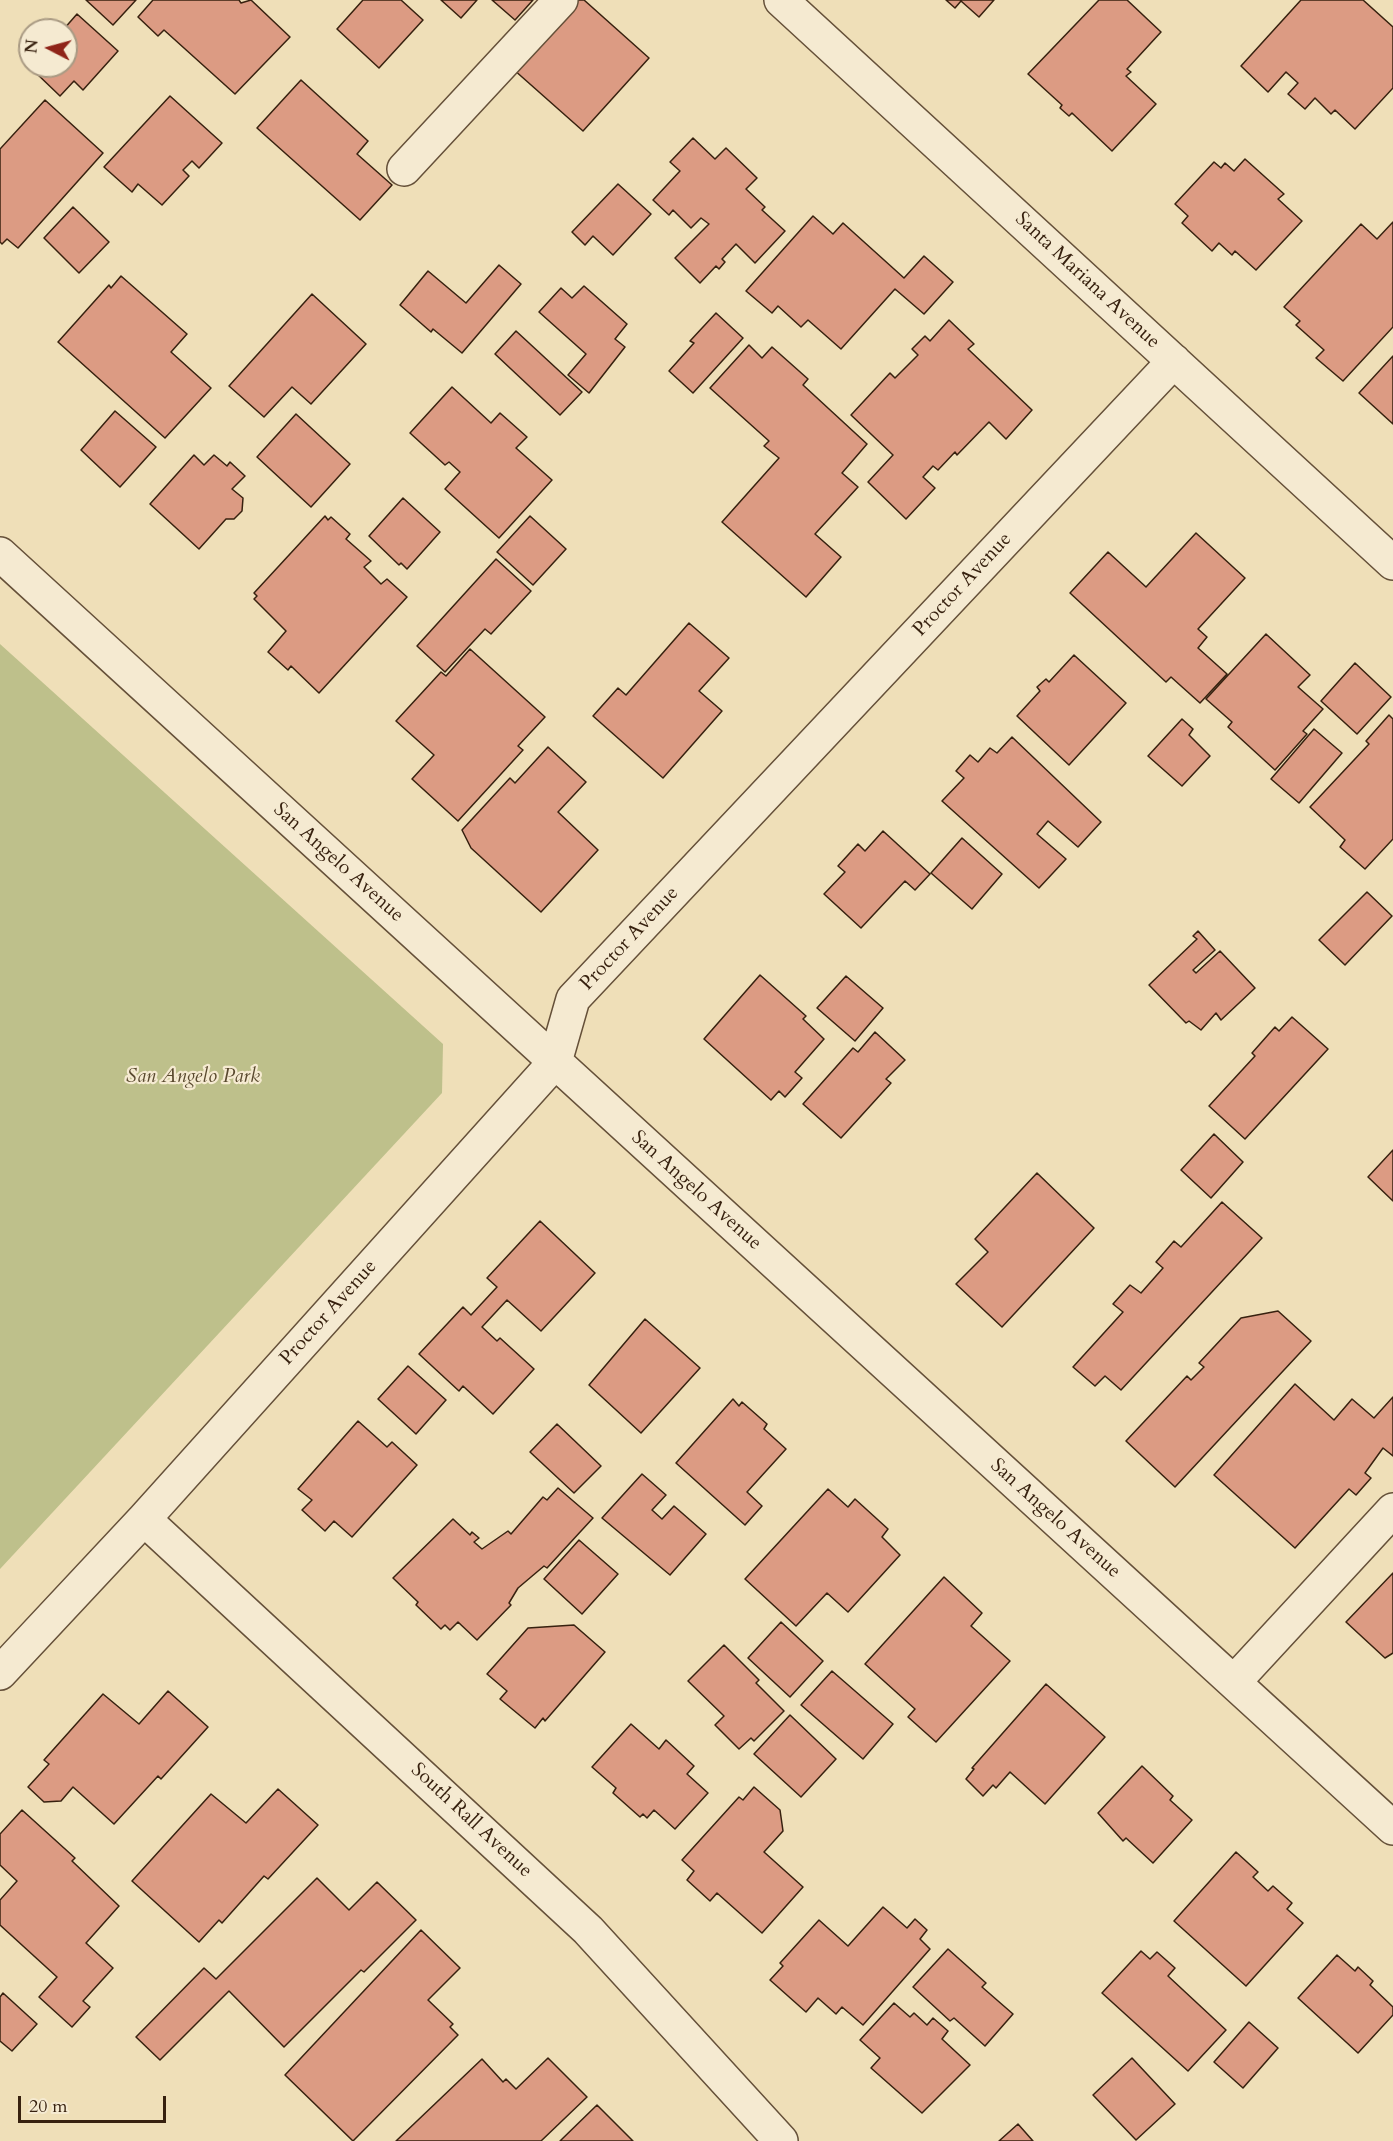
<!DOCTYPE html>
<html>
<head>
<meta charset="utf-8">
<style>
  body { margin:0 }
  #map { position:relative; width:1393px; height:2141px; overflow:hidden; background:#efdfb8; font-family:Cardo,serif }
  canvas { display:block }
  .north { position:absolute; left:18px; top:18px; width:60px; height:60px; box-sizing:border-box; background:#f5ead1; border:2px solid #a99a83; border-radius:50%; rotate:276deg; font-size:16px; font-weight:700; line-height:24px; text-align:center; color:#37210f }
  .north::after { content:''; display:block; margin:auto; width:21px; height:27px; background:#8f2418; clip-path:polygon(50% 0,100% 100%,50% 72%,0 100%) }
  .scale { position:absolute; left:18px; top:2096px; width:148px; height:27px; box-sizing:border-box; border:3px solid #37210f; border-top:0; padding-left:8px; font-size:18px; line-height:21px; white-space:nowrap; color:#37210f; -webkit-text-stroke:4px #f5ead1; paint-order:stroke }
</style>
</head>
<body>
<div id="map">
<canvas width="1393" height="2141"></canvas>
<div class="north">N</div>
<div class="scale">20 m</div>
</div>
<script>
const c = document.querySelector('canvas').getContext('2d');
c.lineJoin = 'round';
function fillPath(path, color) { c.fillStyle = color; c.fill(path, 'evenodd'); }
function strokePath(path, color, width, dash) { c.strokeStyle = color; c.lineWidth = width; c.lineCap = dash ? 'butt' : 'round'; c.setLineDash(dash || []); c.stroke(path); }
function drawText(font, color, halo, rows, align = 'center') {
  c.font = font + ' Cardo,serif'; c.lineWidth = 4.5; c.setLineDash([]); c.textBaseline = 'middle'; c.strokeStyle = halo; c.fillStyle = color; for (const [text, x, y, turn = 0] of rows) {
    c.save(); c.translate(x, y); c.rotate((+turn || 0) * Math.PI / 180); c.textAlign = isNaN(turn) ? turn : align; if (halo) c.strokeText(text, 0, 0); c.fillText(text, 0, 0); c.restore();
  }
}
fillPath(new Path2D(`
  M 0,644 L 443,1044 L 442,1093 L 0,1569 Z`), '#bec08b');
const building = new Path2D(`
  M 86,0 L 136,0 L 113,25 Z
  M 153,0 L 239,0 L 241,3 L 251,0 L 290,37 L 235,94 L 164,30 L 158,36 L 138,17 Z
  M 363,0 L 401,0 L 423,20 L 379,68 L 337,29 Z
  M 441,0 L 477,0 L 461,18 Z
  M 492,0 L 533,0 L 515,20 Z
  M 575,0 L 584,0 L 649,58 L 583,131 L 513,69 Z
  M 946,0 L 994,0 L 979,17 L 961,1 L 955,8 Z
  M 1099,0 L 1127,0 L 1161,32 L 1127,69 L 1131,72 L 1126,76 L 1156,104 L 1112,151 L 1072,113 L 1069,116 L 1060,108 L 1062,105 L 1028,74 Z
  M 1301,0 L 1363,0 L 1393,27 L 1393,88 L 1355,129 L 1335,110 L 1331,114 L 1315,98 L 1305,109 L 1288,94 L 1298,83 L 1286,72 L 1268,92 L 1241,66 Z
  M 77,14 L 118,51 L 83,90 L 74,81 L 60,96 L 34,71 L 39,66 L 66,66 L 66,30 L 63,30 Z
  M 301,80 L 368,141 L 357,154 L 392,185 L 360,220 L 257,128 Z
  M 170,96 L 222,143 L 199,168 L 192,161 L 183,170 L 189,176 L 162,205 L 138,184 L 132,192 L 104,167 Z
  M 45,100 L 103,153 L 18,248 L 7,239 L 2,244 L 0,242 L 0,149 Z
  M 693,138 L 715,159 L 726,148 L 757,178 L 746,189 L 765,207 L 762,210 L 785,231 L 755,263 L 736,244 L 722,259 L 725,262 L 719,269 L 716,266 L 700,283 L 675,258 L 709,224 L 701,218 L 691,228 L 673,210 L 669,215 L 653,200 L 680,171 L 670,162 Z
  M 1245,159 L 1284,194 L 1278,199 L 1302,221 L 1256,270 L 1235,251 L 1232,255 L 1219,243 L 1212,251 L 1182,223 L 1188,216 L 1175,204 L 1214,162 L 1221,168 L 1225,163 L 1234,171 Z
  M 618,184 L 651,214 L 613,255 L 593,236 L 585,245 L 572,232 Z
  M 73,207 L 109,242 L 79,273 L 44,238 Z
  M 813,216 L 833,234 L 843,223 L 904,278 L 924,256 L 953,282 L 924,314 L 895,289 L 841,349 L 808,320 L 801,327 L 778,306 L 772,313 L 746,291 Z
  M 1393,222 L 1393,327 L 1343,381 L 1316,358 L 1324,350 L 1296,325 L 1300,321 L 1284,307 L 1361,224 L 1377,239 Z
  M 499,265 L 521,284 L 462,353 L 433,329 L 431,332 L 400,305 L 428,271 L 466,303 Z
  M 121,276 L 187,334 L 171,352 L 211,388 L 165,438 L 58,342 L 109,285 L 111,288 Z
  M 584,286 L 627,324 L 615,339 L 625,347 L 589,393 L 568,375 L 586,354 L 539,312 L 561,288 L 572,298 Z
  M 312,294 L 366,344 L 311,404 L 292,387 L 264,417 L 229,386 Z
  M 716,313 L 743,338 L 693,393 L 669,371 L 694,343 L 690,341 Z
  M 949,320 L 974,344 L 968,349 L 1032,410 L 1006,439 L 989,422 L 957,455 L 955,452 L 938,470 L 933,466 L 923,477 L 935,488 L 906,519 L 868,482 L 893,455 L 851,415 L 890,373 L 895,378 L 918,355 L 912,349 L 925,336 L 930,341 Z
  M 516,331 L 582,392 L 560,415 L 495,354 Z
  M 749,345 L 762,358 L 772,347 L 808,379 L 803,385 L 867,444 L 842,473 L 858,487 L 815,534 L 841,557 L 806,597 L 722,522 L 779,458 L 764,446 L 769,441 L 710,388 Z
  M 1393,356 L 1393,424 L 1359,393 Z
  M 452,387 L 491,423 L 500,413 L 527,437 L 516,448 L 552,480 L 499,538 L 445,489 L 460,472 L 449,462 L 445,465 L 410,433 Z
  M 115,411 L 156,447 L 120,487 L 81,450 Z
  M 296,414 L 350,464 L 311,507 L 257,457 Z
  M 194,455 L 204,465 L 214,455 L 227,466 L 230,462 L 245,476 L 232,489 L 243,498 L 242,511 L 234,519 L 226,519 L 199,549 L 150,504 Z
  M 403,498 L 440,532 L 407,569 L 401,563 L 399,565 L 369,536 Z
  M 325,516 L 328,520 L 331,517 L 350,534 L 346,539 L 371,561 L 364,567 L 381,584 L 387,579 L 407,597 L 319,693 L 291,666 L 288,670 L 268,652 L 286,631 L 254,599 L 257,596 L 254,593 Z
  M 530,516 L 566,549 L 533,585 L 497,552 Z
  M 1196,533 L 1245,578 L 1198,629 L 1207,637 L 1198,648 L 1227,674 L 1200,703 L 1171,677 L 1166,682 L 1070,593 L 1108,552 L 1146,587 Z
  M 496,559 L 531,591 L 491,634 L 485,629 L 445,672 L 417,646 Z
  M 689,623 L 729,658 L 699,691 L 722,711 L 663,778 L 593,716 L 618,688 L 626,695 Z
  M 1266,634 L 1310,675 L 1298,687 L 1323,709 L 1303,731 L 1307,734 L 1275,770 L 1228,727 L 1232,722 L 1206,699 Z
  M 470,649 L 545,717 L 518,746 L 523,750 L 458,821 L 412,779 L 434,755 L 396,721 L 441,672 L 446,676 Z
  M 1074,655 L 1126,703 L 1069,765 L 1017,716 L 1040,691 L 1037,687 L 1046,679 L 1049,682 Z
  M 1355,663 L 1391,697 L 1357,734 L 1321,701 Z
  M 1389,715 L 1393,719 L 1393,839 L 1365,869 L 1340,847 L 1345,840 L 1310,807 L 1369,744 L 1366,741 Z
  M 1182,719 L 1193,729 L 1189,735 L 1210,756 L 1182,786 L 1148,756 Z
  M 1314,729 L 1342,753 L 1299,803 L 1271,779 Z
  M 1012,737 L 1101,822 L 1078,847 L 1048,821 L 1037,834 L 1066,859 L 1039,888 L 942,801 L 964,778 L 956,771 L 970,755 L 978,762 L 990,748 L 997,753 Z
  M 548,747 L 586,782 L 558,812 L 598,850 L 541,912 L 471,848 L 462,830 L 510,778 L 515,783 Z
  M 883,831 L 930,874 L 915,890 L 905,881 L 861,928 L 824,894 L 845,872 L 838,866 L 858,844 L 865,851 Z
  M 962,838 L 1002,874 L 972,909 L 931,873 Z
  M 1367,892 L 1392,916 L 1345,965 L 1319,940 Z
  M 1198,931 L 1215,950 L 1193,970 L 1196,973 L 1220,951 L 1255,988 L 1221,1020 L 1216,1013 L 1201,1030 L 1189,1021 L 1186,1023 L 1149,985 L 1197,939 L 1193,936 Z
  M 760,975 L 806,1016 L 803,1019 L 824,1039 L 795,1072 L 802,1078 L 785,1097 L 779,1091 L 771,1100 L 704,1039 Z
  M 846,976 L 883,1008 L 855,1041 L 817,1008 Z
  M 1292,1017 L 1328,1049 L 1245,1139 L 1209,1106 L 1255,1056 L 1252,1053 L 1275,1027 L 1279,1031 Z
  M 875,1032 L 905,1060 L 886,1079 L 891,1083 L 841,1138 L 803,1104 L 853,1048 L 858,1052 Z
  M 1214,1134 L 1243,1162 L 1211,1198 L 1181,1170 Z
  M 1393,1150 L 1393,1201 L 1368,1177 Z
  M 1037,1173 L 1094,1228 L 1002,1327 L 956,1284 L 988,1252 L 975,1239 Z
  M 1222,1202 L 1262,1238 L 1121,1390 L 1105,1376 L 1095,1386 L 1073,1367 L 1123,1312 L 1113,1304 L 1130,1285 L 1141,1293 L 1163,1268 L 1156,1262 L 1174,1241 L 1181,1247 Z
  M 540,1221 L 595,1273 L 541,1331 L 507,1300 L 482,1327 L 497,1341 L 500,1338 L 534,1369 L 493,1414 L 463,1386 L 459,1391 L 419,1354 L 463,1307 L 471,1315 L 497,1287 L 487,1278 Z
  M 1278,1311 L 1311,1341 L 1175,1487 L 1126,1441 L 1187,1376 L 1191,1380 L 1204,1367 L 1199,1363 L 1241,1318 Z
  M 645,1319 L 700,1368 L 641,1433 L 589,1385 Z
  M 408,1366 L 446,1400 L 416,1434 L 378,1399 Z
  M 1295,1384 L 1334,1420 L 1352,1399 L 1374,1418 L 1393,1397 L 1393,1456 L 1383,1448 L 1365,1473 L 1371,1478 L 1356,1495 L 1349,1489 L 1295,1548 L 1214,1475 Z
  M 733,1399 L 739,1406 L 742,1402 L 767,1424 L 764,1429 L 786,1449 L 747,1492 L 762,1506 L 745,1525 L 676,1463 Z
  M 358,1421 L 387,1447 L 392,1442 L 417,1465 L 352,1537 L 334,1521 L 325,1531 L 302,1510 L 312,1500 L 298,1489 Z
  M 557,1424 L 601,1466 L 574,1493 L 530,1452 Z
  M 642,1474 L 666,1495 L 652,1510 L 662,1519 L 674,1506 L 706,1534 L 670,1575 L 602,1518 Z
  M 558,1488 L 593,1518 L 547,1568 L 544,1566 L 518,1588 L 509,1603 L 511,1605 L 477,1640 L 458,1622 L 450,1630 L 445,1625 L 441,1629 L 416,1605 L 418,1602 L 393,1578 L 453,1519 L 470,1535 L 472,1532 L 479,1538 L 474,1542 L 482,1549 L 508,1531 L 511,1534 L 543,1497 L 547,1500 Z
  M 828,1489 L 848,1507 L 855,1499 L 888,1529 L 882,1537 L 900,1555 L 848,1612 L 827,1593 L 796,1626 L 745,1579 Z
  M 579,1540 L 618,1574 L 582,1614 L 544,1579 Z
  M 1393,1573 L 1393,1653 L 1385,1658 L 1346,1622 Z
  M 944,1577 L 982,1613 L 971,1626 L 1010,1661 L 936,1742 L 908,1717 L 915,1709 L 865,1664 Z
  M 781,1622 L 823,1661 L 790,1697 L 748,1658 Z
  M 574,1625 L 605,1652 L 545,1721 L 543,1718 L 535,1728 L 500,1699 L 507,1691 L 487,1674 L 528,1628 Z
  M 724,1645 L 759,1680 L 756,1683 L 784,1711 L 754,1741 L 751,1738 L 739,1749 L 715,1725 L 724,1716 L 688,1681 Z
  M 832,1671 L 893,1724 L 863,1759 L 801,1705 Z
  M 1046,1684 L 1105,1737 L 1045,1804 L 1010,1772 L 996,1788 L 993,1785 L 983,1796 L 966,1779 L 974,1769 L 972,1768 Z
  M 168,1691 L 208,1727 L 161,1779 L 158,1776 L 114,1824 L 73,1787 L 61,1801 L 44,1802 L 28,1787 L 49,1764 L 44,1760 L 103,1694 L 139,1724 Z
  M 790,1715 L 836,1759 L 801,1797 L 754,1754 Z
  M 631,1724 L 659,1749 L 666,1740 L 694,1766 L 687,1774 L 708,1793 L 675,1829 L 654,1810 L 647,1818 L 643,1814 L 640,1817 L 613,1793 L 616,1788 L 592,1767 Z
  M 1142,1766 L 1173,1796 L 1170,1800 L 1192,1820 L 1153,1863 L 1126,1838 L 1123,1841 L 1098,1813 Z
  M 754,1787 L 780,1810 L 783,1831 L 764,1852 L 803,1887 L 762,1933 L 717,1893 L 710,1901 L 687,1880 L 694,1871 L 682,1860 L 739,1797 L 743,1800 Z
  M 278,1789 L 318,1825 L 268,1879 L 264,1876 L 222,1923 L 219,1920 L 199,1942 L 132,1881 L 211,1794 L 246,1823 Z
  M 22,1810 L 75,1858 L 72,1861 L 119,1906 L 86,1943 L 113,1968 L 83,2001 L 90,2007 L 72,2027 L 39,1997 L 57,1977 L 0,1925 L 0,1900 L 17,1881 L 0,1865 L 0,1834 Z
  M 1236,1852 L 1258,1872 L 1253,1877 L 1268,1891 L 1273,1886 L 1292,1903 L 1287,1909 L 1303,1923 L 1246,1986 L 1174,1921 Z
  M 317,1878 L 349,1910 L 377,1882 L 416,1920 L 364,1972 L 361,1970 L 284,2047 L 229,1991 L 160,2060 L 136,2037 L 204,1968 L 216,1979 Z
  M 883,1907 L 907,1928 L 915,1919 L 927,1930 L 920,1939 L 930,1949 L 863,2025 L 842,2007 L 836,2014 L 818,1998 L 806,2012 L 770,1980 L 783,1966 L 780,1963 L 819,1920 L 848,1946 Z
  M 421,1930 L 460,1968 L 428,2000 L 453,2024 L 450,2027 L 458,2035 L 353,2141 L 285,2075 Z
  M 948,1949 L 986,1983 L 982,1987 L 1013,2014 L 985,2046 L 954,2018 L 950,2021 L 913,1987 Z
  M 1141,1951 L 1150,1959 L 1157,1952 L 1175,1968 L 1168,1976 L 1226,2030 L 1188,2071 L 1102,1993 Z
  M 1337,1955 L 1355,1971 L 1358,1967 L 1373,1981 L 1370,1985 L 1393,2007 L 1393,2015 L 1358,2053 L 1298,1998 Z
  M 3,1993 L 37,2024 L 12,2051 L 0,2041 L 0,1997 Z
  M 894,2003 L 910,2017 L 914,2013 L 927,2025 L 933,2018 L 948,2031 L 942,2039 L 970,2065 L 922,2113 L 871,2068 L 880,2058 L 860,2040 Z
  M 1249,2022 L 1278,2048 L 1243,2088 L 1214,2062 Z
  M 548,2058 L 587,2097 L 541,2141 L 396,2141 L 482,2059 L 503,2082 L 506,2079 L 516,2089 Z
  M 1132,2058 L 1175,2104 L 1136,2140 L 1093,2095 Z
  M 597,2105 L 633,2141 L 560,2141 Z
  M 1018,2124 L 1033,2141 L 999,2141 Z`);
fillPath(building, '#dc9b83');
strokePath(building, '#37210f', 1.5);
const minor = new Path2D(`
  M 781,0 L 1393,563
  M 404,169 L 561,0
  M 0,554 L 1393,1828
  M 144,1519 L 588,1930 L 781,2141
  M 0,1673 L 144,1519 L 555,1062 L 573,999 L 1174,361
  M 1234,1682 L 1393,1510`);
strokePath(minor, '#655039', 36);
strokePath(minor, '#f5ead1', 33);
drawText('20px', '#37210f', '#f5ead1', [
  ["Santa Mariana Avenue",1087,281,43],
  ["Proctor Avenue",963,585,-47],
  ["San Angelo Avenue",338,863,42],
  ["Proctor Avenue",630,939,-47],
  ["San Angelo Avenue",696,1191,42],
  ["Proctor Avenue",329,1313,-48],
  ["San Angelo Avenue",1055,1519,42],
  ["South Rall Avenue",471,1821,43]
]);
drawText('italic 20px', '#59492e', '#f5ead1', [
  ["San Angelo Park",193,1077]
]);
</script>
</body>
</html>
